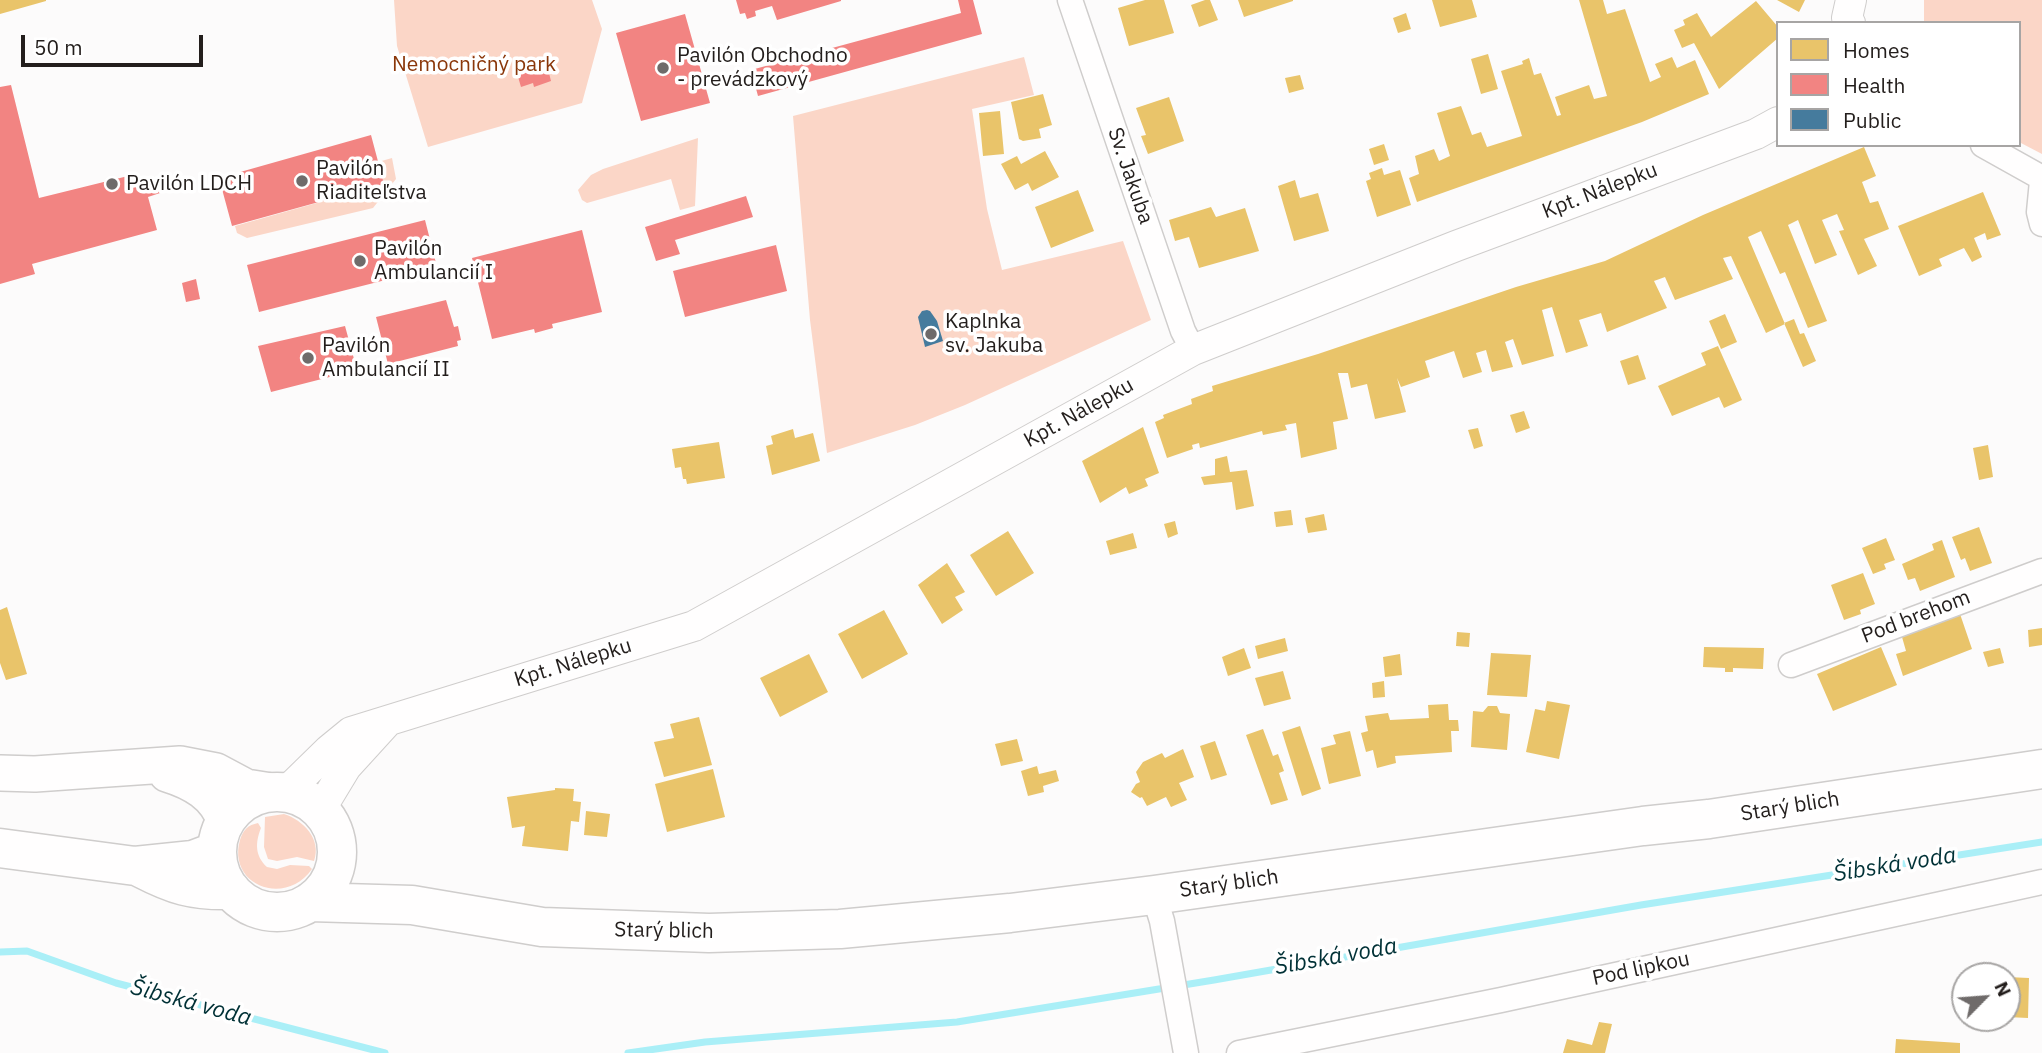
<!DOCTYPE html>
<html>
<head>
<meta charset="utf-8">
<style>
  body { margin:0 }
  #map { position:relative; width:2042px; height:1053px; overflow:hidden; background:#fcfbfb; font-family:"IBM Plex Sans",sans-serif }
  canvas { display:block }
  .legend { position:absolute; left:1776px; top:21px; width:245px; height:126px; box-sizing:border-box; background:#fff; border:2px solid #a7a5a4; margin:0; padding:9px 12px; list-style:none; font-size:21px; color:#231e1c }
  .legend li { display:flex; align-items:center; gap:14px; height:35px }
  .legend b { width:35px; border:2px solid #a7a5a4 }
  .north { position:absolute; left:1951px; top:962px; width:70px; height:70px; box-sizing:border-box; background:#fff; border:2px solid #a7a5a4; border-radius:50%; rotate:65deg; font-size:19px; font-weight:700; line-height:28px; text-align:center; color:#231e1c }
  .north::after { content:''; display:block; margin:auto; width:24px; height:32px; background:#6f6b6a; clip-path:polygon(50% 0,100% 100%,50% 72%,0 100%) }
  .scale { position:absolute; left:21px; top:35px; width:182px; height:32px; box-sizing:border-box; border:4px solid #231e1c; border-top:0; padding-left:9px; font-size:21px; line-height:24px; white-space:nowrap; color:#231e1c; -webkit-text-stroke:5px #fff; paint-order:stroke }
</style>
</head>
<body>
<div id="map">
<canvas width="2042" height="1053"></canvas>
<ul class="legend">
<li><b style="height:19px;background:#e9c46a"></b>Homes</li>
<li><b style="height:19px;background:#f28482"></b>Health</li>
<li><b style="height:19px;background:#457b9d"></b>Public</li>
</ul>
<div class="north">N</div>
<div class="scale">50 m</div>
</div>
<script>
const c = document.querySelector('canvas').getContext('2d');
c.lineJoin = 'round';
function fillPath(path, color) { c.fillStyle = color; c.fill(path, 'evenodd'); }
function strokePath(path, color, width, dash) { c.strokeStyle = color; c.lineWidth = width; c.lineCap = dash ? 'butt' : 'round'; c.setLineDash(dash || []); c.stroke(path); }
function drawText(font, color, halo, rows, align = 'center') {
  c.font = font + ' "IBM Plex Sans",sans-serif'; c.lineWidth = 7; c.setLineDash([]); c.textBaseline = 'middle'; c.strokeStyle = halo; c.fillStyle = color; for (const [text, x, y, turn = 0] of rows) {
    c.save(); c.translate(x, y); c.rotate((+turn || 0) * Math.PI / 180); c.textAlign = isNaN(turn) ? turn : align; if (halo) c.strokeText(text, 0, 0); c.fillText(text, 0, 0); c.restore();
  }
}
fillPath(new Path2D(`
  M 394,0 L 592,0 L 602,29 L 582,103 L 428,147 L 397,46 Z
  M 1924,0 L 2042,0 L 2042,154 L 2019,142 L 2019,23 L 1924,23 Z
  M 1024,57 L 1034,95 L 972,109 L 987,209 L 1002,270 L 1123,241 L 1151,320 L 965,405 L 915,425 L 827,453 L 810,320 L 793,116 Z
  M 698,138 L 695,206 L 680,210 L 671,179 L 587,203 L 582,200 L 578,190 L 591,175 L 603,169 Z
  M 392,158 L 396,179 L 373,208 L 247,238 L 237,233 L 235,226 L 384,184 L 378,162 Z
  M 284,814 C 303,820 322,839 314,861 L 297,857 L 277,861 L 268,859 L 264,847 L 265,817 Z
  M 258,823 L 261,828 C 255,843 255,856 267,867 L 277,869 L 290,865 L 309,866 L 312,869 C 286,907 227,886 240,840 C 243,830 248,825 258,823 Z`), '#fbd6c7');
fillPath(new Path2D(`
  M 0,0 L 46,0 L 46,1 L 0,14 Z
  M 1145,0 L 1164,0 L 1174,33 L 1129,46 L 1118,8 Z
  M 1205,0 L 1210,0 L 1218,20 L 1199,27 L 1191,5 Z
  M 1238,0 L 1293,0 L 1293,1 L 1244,17 Z
  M 1432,0 L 1472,0 L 1477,17 L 1440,27 Z
  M 1579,0 L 1603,0 L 1607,14 L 1625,9 L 1650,82 L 1661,77 L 1655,64 L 1672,57 L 1677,68 L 1695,60 L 1709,94 L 1642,122 L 1417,202 L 1409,178 L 1419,174 L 1415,156 L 1434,149 L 1439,161 L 1450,156 L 1437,113 L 1461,106 L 1472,135 L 1481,132 L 1487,147 L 1522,136 L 1501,71 L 1523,64 L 1522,61 L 1529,58 L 1534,75 L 1541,73 L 1557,116 L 1561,115 L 1555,97 L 1589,85 L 1594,99 L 1607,96 Z
  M 1777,0 L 1805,0 L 1799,12 Z
  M 1756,1 L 1778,27 L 1778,38 L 1719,89 L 1694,43 L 1682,48 L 1674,30 L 1685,25 L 1683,20 L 1697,13 L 1711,37 Z
  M 1406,13 L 1411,29 L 1398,33 L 1393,18 Z
  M 1488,54 L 1498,89 L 1481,94 L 1471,59 Z
  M 1300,75 L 1304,89 L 1289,93 L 1285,78 Z
  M 1043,94 L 1052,125 L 1039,129 L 1041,138 L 1023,141 L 1019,139 L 1011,102 Z
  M 1169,97 L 1184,141 L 1148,154 L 1141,136 L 1146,135 L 1136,108 Z
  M 1000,111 L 1004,154 L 983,156 L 979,113 Z
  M 1384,144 L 1389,160 L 1374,165 L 1369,149 Z
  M 1864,147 L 1876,176 L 1862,182 L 1870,203 L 1878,201 L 1889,229 L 1864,239 L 1877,266 L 1858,275 L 1839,231 L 1844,230 L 1837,214 L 1822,220 L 1837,255 L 1815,264 L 1798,220 L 1788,225 L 1827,321 L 1808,328 L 1785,272 L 1780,274 L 1761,231 L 1748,237 L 1785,324 L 1766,333 L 1731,256 L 1723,258 L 1733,279 L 1675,300 L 1665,277 L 1654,281 L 1667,308 L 1607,332 L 1601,313 L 1579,320 L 1588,346 L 1566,353 L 1552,307 L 1542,310 L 1554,356 L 1522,365 L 1513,339 L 1505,342 L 1513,367 L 1492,372 L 1486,350 L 1476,353 L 1482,372 L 1463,378 L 1454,351 L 1425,361 L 1430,377 L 1401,387 L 1397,378 L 1406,412 L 1375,419 L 1367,384 L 1351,388 L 1348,373 L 1338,373 L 1348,419 L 1333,422 L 1337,449 L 1301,458 L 1296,423 L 1285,425 L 1287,430 L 1263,435 L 1262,431 L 1200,448 L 1199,443 L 1192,445 L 1193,449 L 1167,458 L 1155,422 L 1164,418 L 1163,415 L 1192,404 L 1191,399 L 1213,391 L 1212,386 L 1318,354 L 1516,287 L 1605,261 L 1703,215 Z
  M 1045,151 L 1059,177 L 1032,191 L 1028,183 L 1015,190 L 1001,164 L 1017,156 L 1021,164 Z
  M 1382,168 L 1384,175 L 1400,170 L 1411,205 L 1377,217 L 1366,181 L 1371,179 L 1369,173 Z
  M 1295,180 L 1300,198 L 1318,193 L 1329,231 L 1294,241 L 1278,186 Z
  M 1078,190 L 1094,231 L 1051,248 L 1035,207 Z
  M 1983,192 L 2001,235 L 1987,240 L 1985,233 L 1974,238 L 1982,257 L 1972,262 L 1964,248 L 1939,259 L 1942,266 L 1919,276 L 1898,226 Z
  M 1211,207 L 1216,217 L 1245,208 L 1259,251 L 1199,268 L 1189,237 L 1175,241 L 1169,220 Z
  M 1725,314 L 1737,342 L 1721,349 L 1709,321 Z
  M 1794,319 L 1800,334 L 1804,333 L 1816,361 L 1803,367 L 1784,323 Z
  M 1718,346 L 1742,400 L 1724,408 L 1719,397 L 1672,416 L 1658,386 L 1706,365 L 1701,353 Z
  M 1638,355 L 1646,379 L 1628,385 L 1620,361 Z
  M 1524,411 L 1530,428 L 1516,433 L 1510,415 Z
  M 1143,427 L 1159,473 L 1145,479 L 1148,486 L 1129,494 L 1126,487 L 1100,503 L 1082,461 Z
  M 1478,428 L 1483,446 L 1474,449 L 1468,430 Z
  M 793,429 L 795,438 L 813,433 L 820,461 L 772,475 L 766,446 L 773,444 L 771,436 Z
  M 719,442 L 725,478 L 687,484 L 686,479 L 683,479 L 681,467 L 675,468 L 672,449 Z
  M 1988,445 L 1993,477 L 1979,480 L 1973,448 Z
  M 1227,456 L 1230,472 L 1247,470 L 1254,506 L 1236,510 L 1232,482 L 1204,485 L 1201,477 L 1215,475 L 1215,459 Z
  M 1291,510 L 1293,525 L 1276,527 L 1274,512 Z
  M 1324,514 L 1327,530 L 1308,533 L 1305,518 Z
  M 1175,521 L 1178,534 L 1168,538 L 1164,524 Z
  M 1979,527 L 1992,563 L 1970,571 L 1965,558 L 1961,560 L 1952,537 Z
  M 1008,531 L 1034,573 L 996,596 L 970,555 Z
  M 1133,533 L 1137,548 L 1110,555 L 1106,541 Z
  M 1886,538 L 1895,560 L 1884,564 L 1886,569 L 1873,574 L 1862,548 Z
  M 1942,540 L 1955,577 L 1920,591 L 1915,578 L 1908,580 L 1902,564 L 1934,550 L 1932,544 Z
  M 947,563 L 965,592 L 955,597 L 963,610 L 942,624 L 918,585 Z
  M 1863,573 L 1875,604 L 1860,610 L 1861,614 L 1844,620 L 1831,585 Z
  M 7,607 L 27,674 L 6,680 L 0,663 L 0,610 Z
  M 884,610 L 908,654 L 862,679 L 838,634 Z
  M 1960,614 L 1972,649 L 1903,676 L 1896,654 L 1906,651 L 1902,637 Z
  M 2042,628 L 2042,645 L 2029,647 L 2028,630 Z
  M 1457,632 L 1470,633 L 1469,647 L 1456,646 Z
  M 1285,638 L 1288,651 L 1258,659 L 1255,646 Z
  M 1704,647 L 1764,648 L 1763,669 L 1733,668 L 1733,672 L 1725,672 L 1725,668 L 1703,667 Z
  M 1881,647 L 1897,685 L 1833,711 L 1817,674 Z
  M 1244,648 L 1251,668 L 1228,676 L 1222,657 Z
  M 2000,648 L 2004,663 L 1988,667 L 1983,652 Z
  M 1491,653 L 1531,655 L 1527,697 L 1487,695 Z
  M 809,654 L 828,692 L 780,717 L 760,678 Z
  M 1400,654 L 1402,675 L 1385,677 L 1383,657 Z
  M 1283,671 L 1291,699 L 1264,706 L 1255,678 Z
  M 1384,681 L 1385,697 L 1373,698 L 1372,683 Z
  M 1547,701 L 1570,705 L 1559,759 L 1526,752 L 1535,709 L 1545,711 Z
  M 1448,704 L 1449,720 L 1458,720 L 1459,731 L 1451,731 L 1452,752 L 1395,756 L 1396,763 L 1377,768 L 1373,750 L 1366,752 L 1361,733 L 1368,731 L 1365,716 L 1388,713 L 1390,720 L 1429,718 L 1428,705 Z
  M 1488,706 L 1497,706 L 1500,713 L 1510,714 L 1507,750 L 1471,747 L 1473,711 L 1483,712 Z
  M 699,717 L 712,765 L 664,777 L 654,742 L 674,738 L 670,724 Z
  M 1300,726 L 1321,789 L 1302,796 L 1282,732 Z
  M 1263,729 L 1273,756 L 1278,754 L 1284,771 L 1279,773 L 1288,800 L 1271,805 L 1246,735 Z
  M 1350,731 L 1361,776 L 1329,784 L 1321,748 L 1336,744 L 1333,735 Z
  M 1017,739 L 1023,761 L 1001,766 L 995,744 Z
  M 1215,741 L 1227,775 L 1211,780 L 1200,746 Z
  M 1183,749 L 1194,777 L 1179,783 L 1187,800 L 1171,807 L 1166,797 L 1147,806 L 1142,797 L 1140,798 L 1131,792 L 1136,784 L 1140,782 L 1136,772 L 1143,762 L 1162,753 L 1165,758 Z
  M 1037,766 L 1039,774 L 1056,770 L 1059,781 L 1043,786 L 1044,792 L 1028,796 L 1021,771 Z
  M 713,769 L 725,817 L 667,832 L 655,784 Z
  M 555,788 L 574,789 L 573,801 L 581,802 L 579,822 L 571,821 L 568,851 L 522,846 L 525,826 L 512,828 L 507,797 L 555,790 Z
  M 586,811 L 610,814 L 607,837 L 584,835 Z
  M 2007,977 L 2029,978 L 2028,1018 L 2007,1017 Z
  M 1599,1022 L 1612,1024 L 1605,1053 L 1563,1053 L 1567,1039 L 1592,1045 Z
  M 1896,1039 L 1960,1043 L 1960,1053 L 1895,1053 Z`), '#e9c46a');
fillPath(new Path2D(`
  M 736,0 L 841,0 L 841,1 L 777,20 L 772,6 L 755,11 L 756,16 L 747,19 L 745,13 L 740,14 Z
  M 958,0 L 973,0 L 982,34 L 758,96 L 751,70 L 961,13 Z
  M 685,14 L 710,103 L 641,121 L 616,33 Z
  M 546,61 L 551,81 L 534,87 L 533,83 L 521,87 L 516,70 Z
  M 11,85 L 39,198 L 128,176 L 131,188 L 160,180 L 163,192 L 148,197 L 157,230 L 32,264 L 35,274 L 0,284 L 0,87 Z
  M 371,135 L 384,184 L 232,226 L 219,178 Z
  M 746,196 L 753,217 L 675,240 L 680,254 L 656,261 L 645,227 Z
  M 425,220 L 437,267 L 259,312 L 247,265 Z
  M 582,230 L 602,312 L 552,324 L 553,328 L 535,333 L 534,329 L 492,339 L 472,258 Z
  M 776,245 L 787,291 L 685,317 L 673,271 Z
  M 196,279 L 200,299 L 186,302 L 182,283 Z
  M 446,300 L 454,327 L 458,326 L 461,340 L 457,341 L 458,346 L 388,364 L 376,317 Z
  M 345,326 L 357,370 L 271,392 L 258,346 Z`), '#f28482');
fillPath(new Path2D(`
  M 927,310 L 930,311 L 937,321 L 943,341 L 925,347 L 918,317 L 922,311 Z`), '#457b9d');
strokePath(new Path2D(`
  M 0,952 L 27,951 L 116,983 L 385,1053
  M 628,1053 L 705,1042 L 957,1022 L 1214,980 L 1641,905 L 2042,842`), '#aaeff7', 7);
const minor = new Path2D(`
  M 1070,0 L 1183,331 L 1193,350
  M 1983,145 L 2042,178
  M 2042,181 L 2039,212 L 2042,224
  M 1791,665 L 2042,571
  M 1154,895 L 1162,921 L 1186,1053
  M 1239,1053 L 1501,1000 L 2042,882`);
const tertiary = new Path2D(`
  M 1850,23 L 1847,18 L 1851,0
  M 286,792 L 329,750 L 351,732 L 694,626 L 1193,350 L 1456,246 L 1756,134 L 1778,122
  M 320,810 L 346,767 L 387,722`);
const secondary = new Path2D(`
  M 0,773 L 35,774 L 180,764 L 216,771 L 246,787 L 271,791
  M 167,774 C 193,782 216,795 225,822`);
const primary = new Path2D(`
  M217 852a60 60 0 1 1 120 0a60 60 0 1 1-120 0Z
  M 0,848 L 135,866 L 193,860 L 217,851
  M 141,868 C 174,885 192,891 231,890
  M 310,902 L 412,905 L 542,927 L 709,933 L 840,929 L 1010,913 L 1154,895 L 1643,826 L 1709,819 L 2042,769`);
strokePath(minor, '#cfcdcc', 27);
strokePath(tertiary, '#cfcdcc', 32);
strokePath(secondary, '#cfcdcc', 38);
strokePath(primary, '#cfcdcc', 41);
strokePath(minor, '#fffefe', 24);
strokePath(tertiary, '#fffefe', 30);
strokePath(secondary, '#fffefe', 35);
strokePath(primary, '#fffefe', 38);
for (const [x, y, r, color] of [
  [663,68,7,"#6f6b6a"],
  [302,181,7,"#6f6b6a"],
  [112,184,7,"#6f6b6a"],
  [360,261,7,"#6f6b6a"],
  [931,334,7,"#6f6b6a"],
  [308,358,7,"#6f6b6a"]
]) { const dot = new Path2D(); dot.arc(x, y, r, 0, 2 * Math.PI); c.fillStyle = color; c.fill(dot); strokePath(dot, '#fff', 2.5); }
drawText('21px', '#231e1c', '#fff', [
  ["Pavilón Obchodno",677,56],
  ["- prevádzkový",677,80],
  ["Pavilón",316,169],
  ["Riaditeľstva",316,193],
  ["Pavilón LDCH",126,184],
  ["Pavilón",374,249],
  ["Ambulancií I",374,273],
  ["Kaplnka",945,322],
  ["sv. Jakuba",945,346],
  ["Pavilón",322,346],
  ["Ambulancií II",322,370]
], 'left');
drawText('21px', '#8a370a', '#fff', [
  ["Nemocničný park",474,65]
]);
drawText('21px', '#231e1c', '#fff', [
  ["Sv. Jakuba",1130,176,71],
  ["Kpt. Nálepku",1600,191,-21],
  ["Kpt. Nálepku",1079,413,-29],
  ["Pod brehom",1916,617,-21],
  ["Kpt. Nálepku",573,663,-17],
  ["Starý blich",1790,807,-9],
  ["Starý blich",1229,884,-8],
  ["Starý blich",664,931,1],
  ["Pod lipkou",1641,969,-12]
]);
drawText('italic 23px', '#003136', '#fff', [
  ["Šibská voda",1895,865,-9],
  ["Šibská voda",1336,957,-10],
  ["Šibská voda",191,1003,15]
]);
</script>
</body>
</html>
